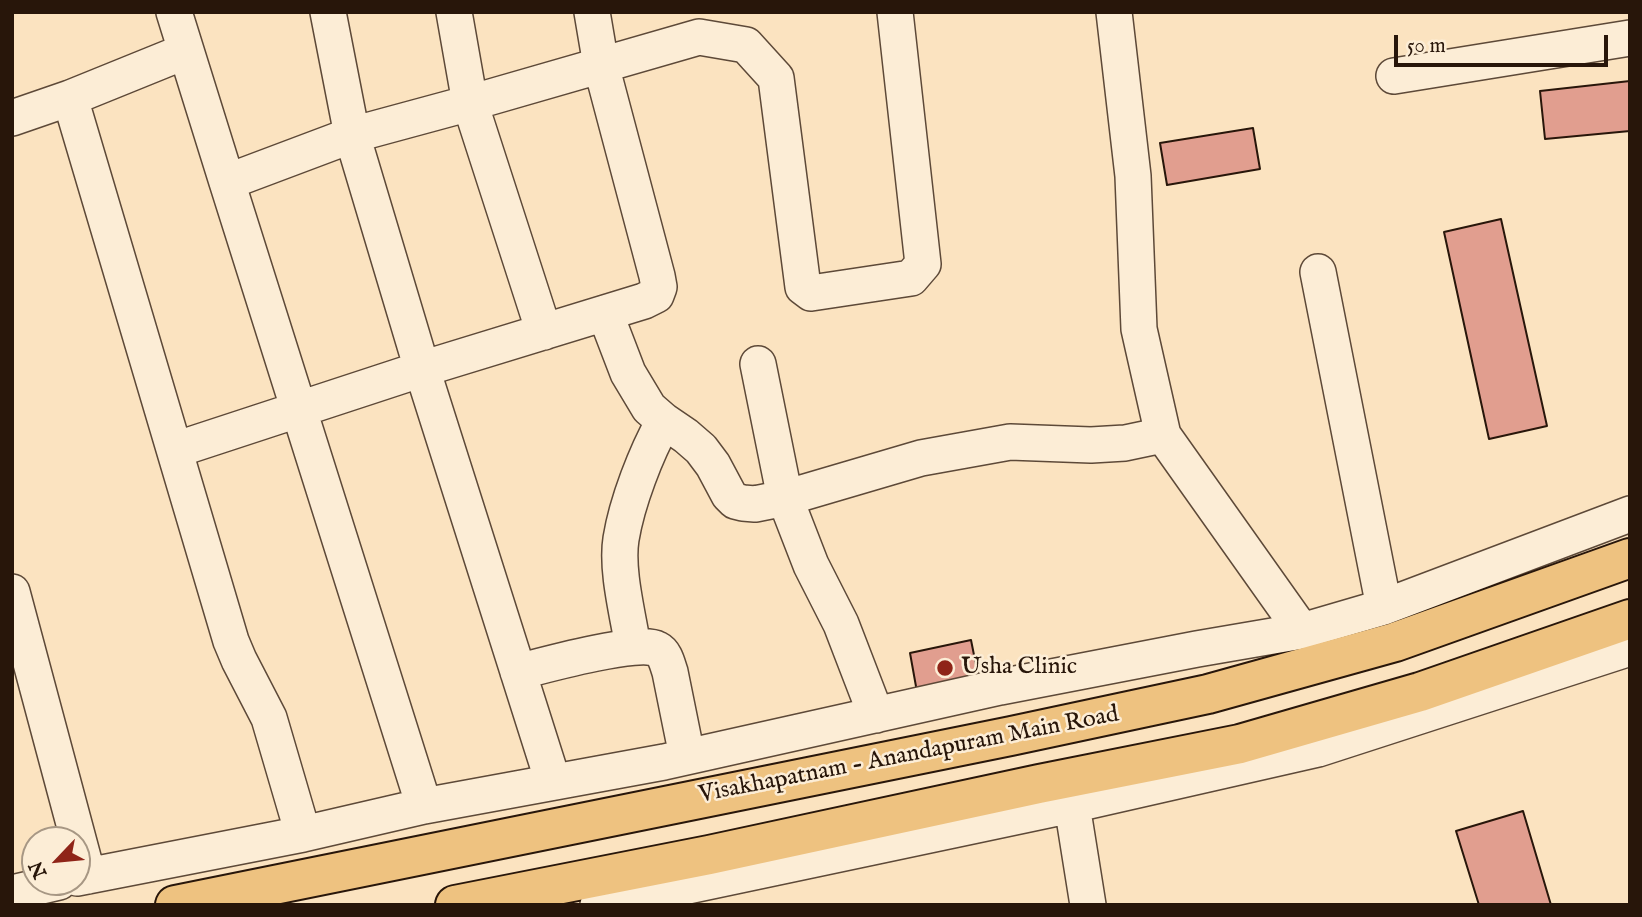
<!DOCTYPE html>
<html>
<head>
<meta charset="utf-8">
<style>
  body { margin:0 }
  #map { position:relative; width:1642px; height:917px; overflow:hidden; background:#fbe3c0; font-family:"IM FELL English",serif }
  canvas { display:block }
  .frame { position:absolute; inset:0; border:14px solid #28160a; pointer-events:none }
  .north { position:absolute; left:21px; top:826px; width:70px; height:70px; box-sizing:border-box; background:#fcedd6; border:2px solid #a79784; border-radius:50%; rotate:244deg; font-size:19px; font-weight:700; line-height:28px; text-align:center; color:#28160a }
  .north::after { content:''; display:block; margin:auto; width:24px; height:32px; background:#8f2418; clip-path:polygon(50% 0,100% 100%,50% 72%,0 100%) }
  .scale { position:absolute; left:1394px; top:35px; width:214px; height:32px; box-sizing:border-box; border:4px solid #28160a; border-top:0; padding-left:9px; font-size:21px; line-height:24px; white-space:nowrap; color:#28160a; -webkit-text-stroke:5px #fcedd6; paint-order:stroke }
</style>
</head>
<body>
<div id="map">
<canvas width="1642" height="917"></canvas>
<div class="frame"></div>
<div class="north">N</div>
<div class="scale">50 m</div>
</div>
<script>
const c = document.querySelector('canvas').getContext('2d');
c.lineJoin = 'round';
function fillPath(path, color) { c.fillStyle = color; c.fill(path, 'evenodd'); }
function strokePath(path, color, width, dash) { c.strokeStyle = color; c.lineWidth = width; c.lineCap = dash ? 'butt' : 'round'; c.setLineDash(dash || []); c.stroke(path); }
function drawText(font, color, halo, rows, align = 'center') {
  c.font = font + ' "IM FELL English",serif'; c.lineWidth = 5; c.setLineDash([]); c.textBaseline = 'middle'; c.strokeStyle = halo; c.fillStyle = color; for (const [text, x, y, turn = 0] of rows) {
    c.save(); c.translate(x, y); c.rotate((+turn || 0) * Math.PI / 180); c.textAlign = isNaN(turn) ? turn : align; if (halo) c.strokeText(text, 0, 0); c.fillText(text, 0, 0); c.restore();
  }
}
const building = new Path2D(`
  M 1630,81 L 1630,131 L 1545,139 L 1540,91 Z
  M 1253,128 L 1260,169 L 1167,185 L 1160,143 Z
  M 1501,219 L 1547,426 L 1489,439 L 1444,232 Z
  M 971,640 L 979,680 L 917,692 L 910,653 Z
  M 1523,811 L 1551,905 L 1479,905 L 1456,831 Z`);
fillPath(building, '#e19e8f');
strokePath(building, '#28160a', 2);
const minor = new Path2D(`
  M 174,12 L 227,182
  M 328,12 L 352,135 L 422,369 L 548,766 L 551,782
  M 454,12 L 470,103 L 544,332
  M 1114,12 L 1133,176 L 1139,329 L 1163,435 L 1302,631
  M 1394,76 L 1630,38
  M 70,98 L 186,51
  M 12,118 L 70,98 L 231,641 L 239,660 L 269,718 L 303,834
  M 1318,272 L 1384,607
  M 605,313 L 628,373 L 649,408 L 664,421 L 686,436 L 701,449 L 713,465 L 729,495 L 735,501 L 743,503 L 755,504 L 785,498 L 921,458 L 1010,442 L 1091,445 L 1125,443 L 1163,435
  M 758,364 L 785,498 L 811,565 L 841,624 L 876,715
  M 175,450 L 422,369 L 644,301 L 656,295 L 659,287 L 657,276 L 601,65 L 592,12
  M 12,592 L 88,876
  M 633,647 C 628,615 616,570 621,539 C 627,502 646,453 664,421
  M 518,672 C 541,666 639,639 657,649 C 665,653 667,663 670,672 L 687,756
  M 1072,805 L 1088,905
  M 424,806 L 227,182 L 352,135 L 470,103 L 699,37 L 746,45 L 776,78 L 803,287 L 811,293 L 911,278 L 923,264 L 895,12
  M 77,878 L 303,834 L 424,806 L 664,762 L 1000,687 L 1197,649 L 1302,631 L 1384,607 L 1630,514
  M 12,893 L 59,882
  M 598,905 L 1072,805 L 1318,749 L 1630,648`);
const major = new Path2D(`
  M 175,905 L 1011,736 L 1208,694 L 1395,642 L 1630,558
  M 455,905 L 709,855 L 1039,784 L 1240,744 L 1420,692 L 1630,619`);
strokePath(minor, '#5d4938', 38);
strokePath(major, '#28160a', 42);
strokePath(minor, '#fcedd6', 35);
strokePath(major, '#eec280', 38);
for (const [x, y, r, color] of [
  [945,668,9,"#8f2418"]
]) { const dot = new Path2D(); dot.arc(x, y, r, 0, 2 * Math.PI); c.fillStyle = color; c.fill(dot); strokePath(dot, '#fcedd6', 2.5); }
drawText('24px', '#28160a', '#fcedd6', [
  ["Usha Clinic",961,668]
], 'left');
drawText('24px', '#28160a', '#fcedd6', [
  ["Visakhapatnam - Anandapuram Main Road",909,756,-11]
]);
</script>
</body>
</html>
